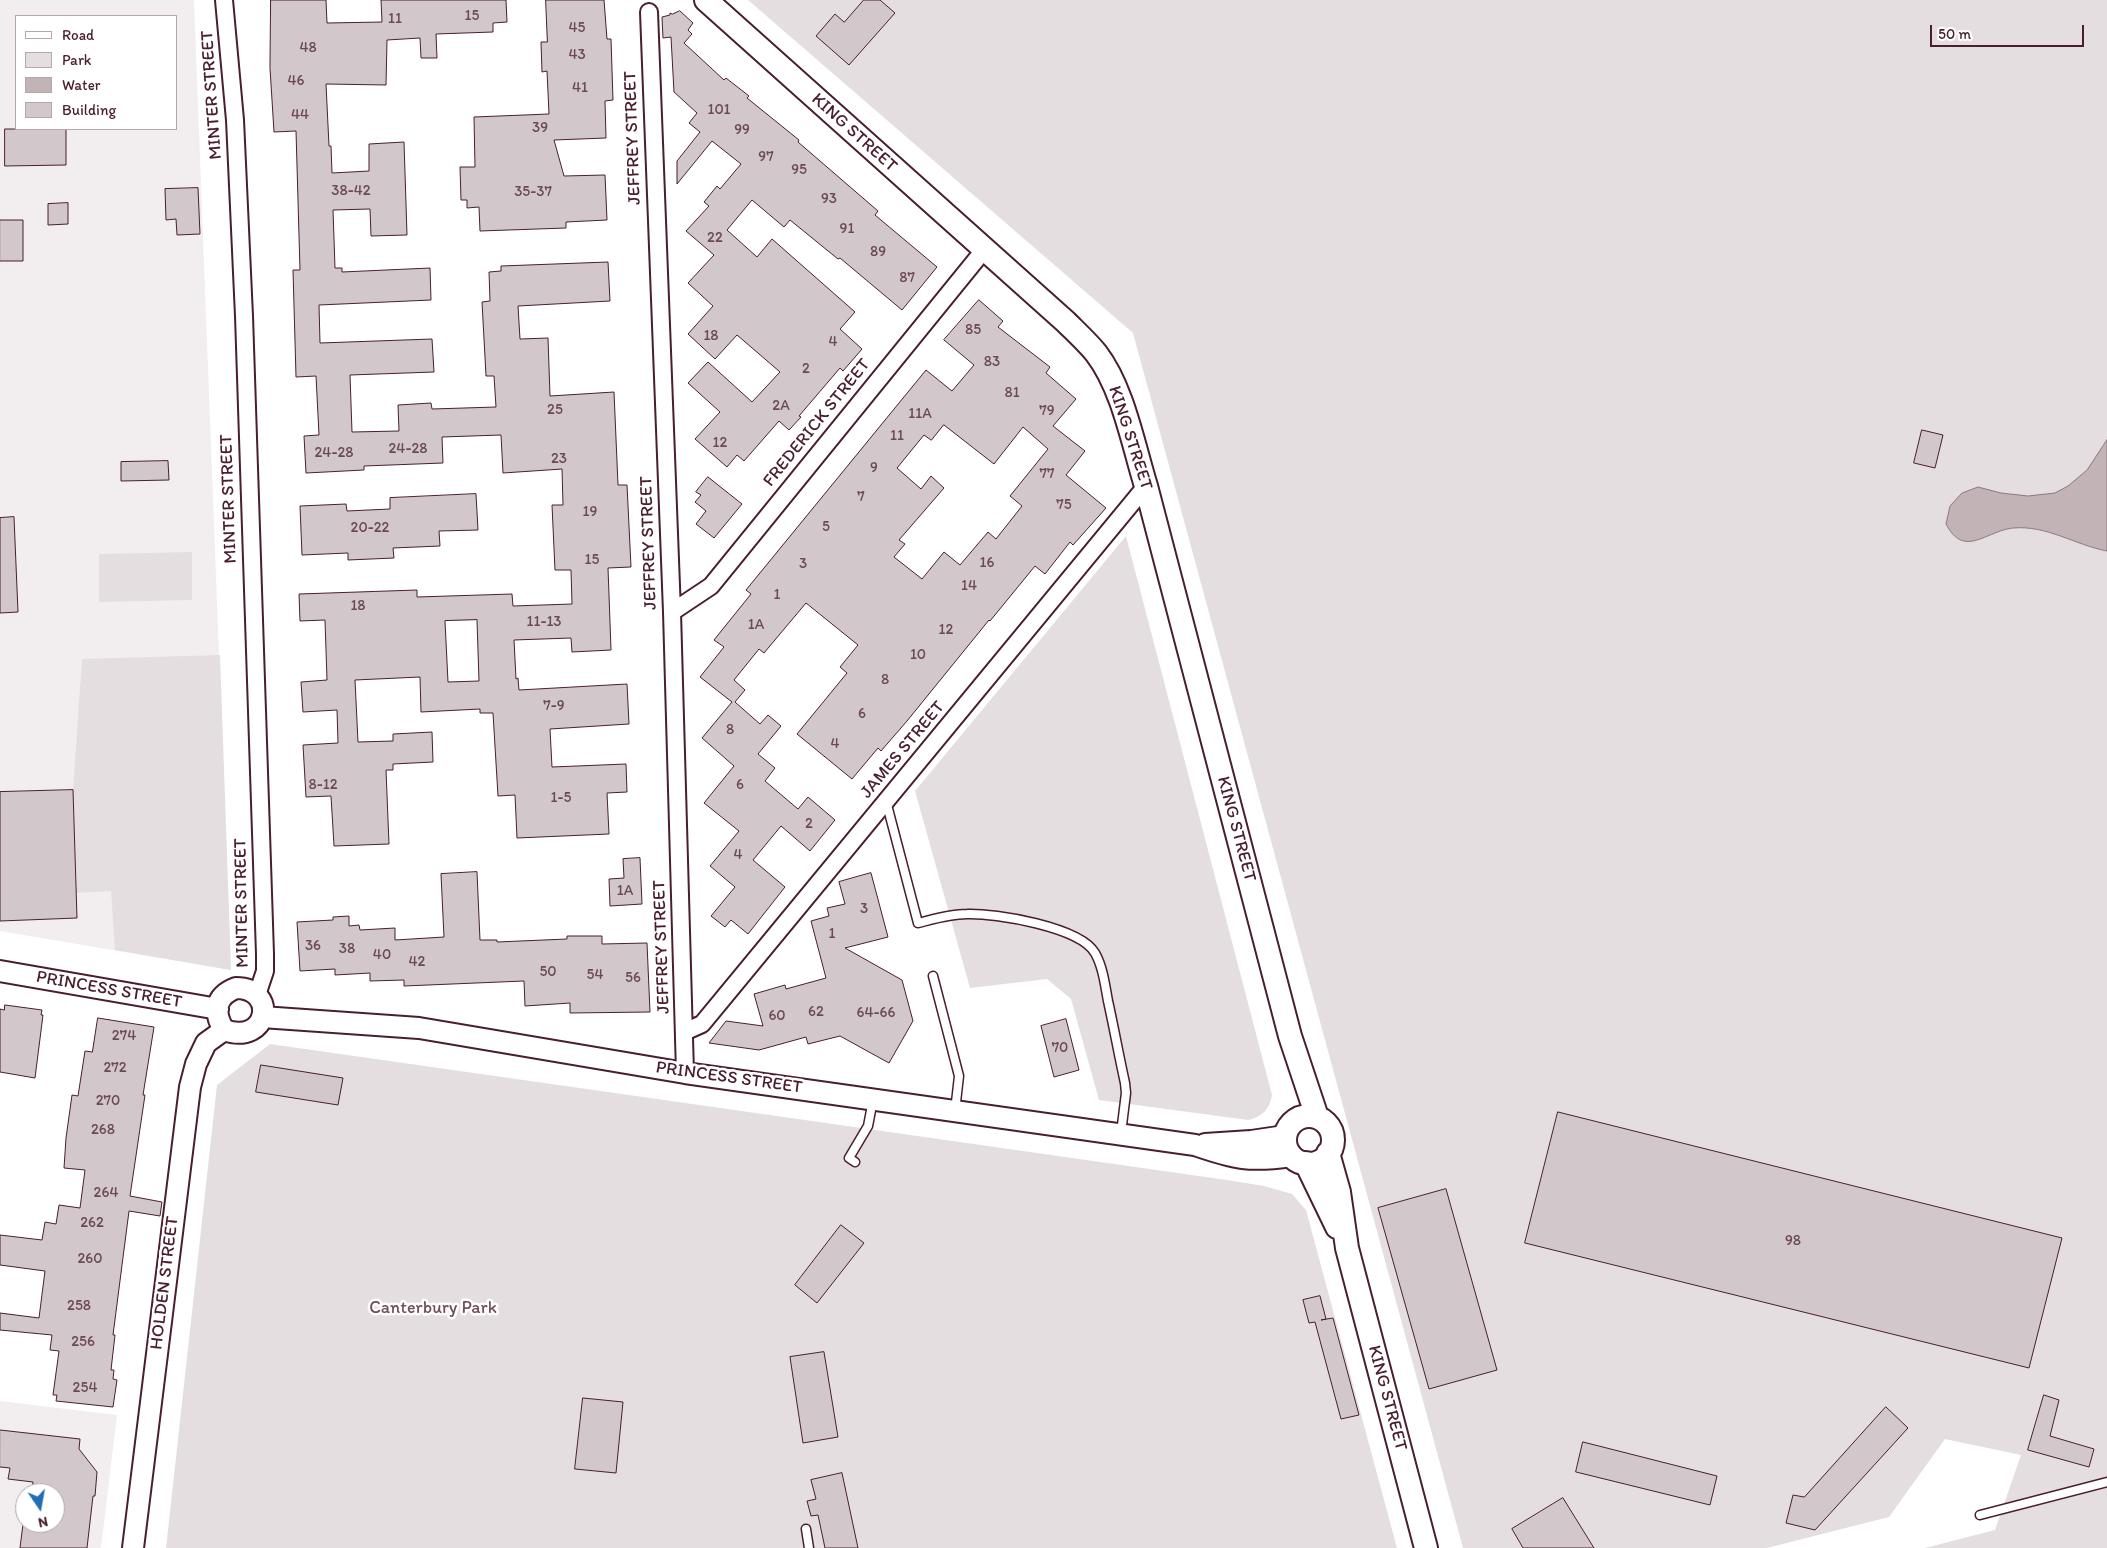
<!DOCTYPE html>
<html>
<head>
<meta charset="utf-8">
<style>
  body { margin:0 }
  #map { position:relative; width:2107px; height:1548px; overflow:hidden; background:#fff; font-family:Itim,sans-serif }
  canvas { display:block }
  .legend { position:absolute; left:15px; top:15px; width:162px; height:115px; box-sizing:border-box; background:#fff; border:1px solid #b7a5aa; margin:0; padding:6px 9px; list-style:none; font-size:15px; color:#4a1f2b }
  .legend li { display:flex; align-items:center; gap:10px; height:25px }
  .legend b { width:25px; border:1px solid #b7a5aa }
  .north { position:absolute; left:15px; top:1483px; width:50px; height:50px; box-sizing:border-box; background:#fff; border:1px solid #b7a5aa; border-radius:50%; rotate:168deg; font-size:14px; font-weight:700; line-height:20px; text-align:center; color:#4a1f2b }
  .north::after { content:''; display:block; margin:auto; width:18px; height:22px; background:#1f6fb2; clip-path:polygon(50% 0,100% 100%,50% 72%,0 100%) }
  .scale { position:absolute; left:1930px; top:25px; width:154px; height:22px; box-sizing:border-box; border:2px solid #4a1f2b; border-top:0; padding-left:6px; font-size:15px; line-height:18px; white-space:nowrap; color:#4a1f2b; -webkit-text-stroke:4px #fff; paint-order:stroke }
</style>
</head>
<body>
<div id="map">
<canvas width="2107" height="1548"></canvas>
<ul class="legend">
<li><b style="height:6px;background:#fff"></b>Road</li>
<li><b style="height:14px;background:#e5dee0"></b>Park</li>
<li><b style="height:14px;background:#c1b3b6"></b>Water</li>
<li><b style="height:14px;background:#d2c7cb"></b>Building</li>
</ul>
<div class="north">N</div>
<div class="scale">50 m</div>
</div>
<script>
const c = document.querySelector('canvas').getContext('2d');
c.lineJoin = 'round';
function fillPath(path, color) { c.fillStyle = color; c.fill(path, 'evenodd'); }
function strokePath(path, color, width, dash) { c.strokeStyle = color; c.lineWidth = width; c.lineCap = dash ? 'butt' : 'round'; c.setLineDash(dash || []); c.stroke(path); }
function drawText(font, color, halo, rows, align = 'center') {
  c.font = font + ' Itim,sans-serif'; c.lineWidth = 5; c.setLineDash([]); c.textBaseline = 'middle'; c.strokeStyle = halo; c.fillStyle = color; for (const [text, x, y, turn = 0] of rows) {
    c.save(); c.translate(x, y); c.rotate((+turn || 0) * Math.PI / 180); c.textAlign = isNaN(turn) ? turn : align; if (halo) c.strokeText(text, 0, 0); c.fillText(text, 0, 0); c.restore();
  }
}
fillPath(new Path2D(`
  M 0,0 L 194,0 L 231,970 L 0,931 ZM 16,16 L 176,16 L 176,129 L 16,129 Z
  M 0,1401 L 117,1415 L 101,1548 L 0,1548 ZM 25,1493 L 55,1493 L 55,1523 L 25,1523 Z`), '#f2eeef');
fillPath(new Path2D(`
  M 748,0 L 2107,0 L 2107,1548 L 1925,1548 L 1995,1530 L 2021,1455 L 1945,1439 L 1889,1517 L 1767,1548 L 1463,1548 L 1133,333 Z
  M 1126,536 L 1272,1095 C 1270,1109 1262,1117 1248,1120 L 1099,1100 L 1071,999 L 1047,979 L 970,988 L 915,791 Z
  M 192,552 L 192,600 L 99,602 L 99,554 Z
  M 220,655 L 231,970 L 115,950 L 111,891 L 76,893 L 73,790 L 82,659 Z
  M 270,1044 L 1227,1180 L 1264,1186 L 1292,1194 L 1306,1210 L 1397,1548 L 166,1548 L 217,1085 Z`), '#e5dee0');
const water = new Path2D(`
  M 2107,440 L 2107,551 C 2075,545 2047,525 2013,528 C 1986,531 1964,559 1946,524 L 1950,506 L 1962,493 L 1978,487 L 2001,493 L 2028,496 L 2055,493 L 2068,486 L 2087,470 Z`);
fillPath(water, '#c1b3b6');
strokePath(water, '#91787e', 1);
const building = new Path2D(`
  M 271,0 L 326,0 L 327,23 L 382,22 L 381,0 L 506,0 L 507,22 L 493,23 L 493,32 L 436,34 L 437,58 L 421,58 L 420,38 L 387,40 L 386,85 L 326,84 L 329,146 L 331,146 L 332,173 L 369,171 L 369,144 L 404,142 L 407,235 L 371,236 L 370,209 L 333,210 L 335,268 L 342,268 L 342,272 L 430,268 L 431,300 L 319,305 L 320,343 L 432,339 L 434,372 L 350,375 L 352,432 L 399,431 L 398,405 L 431,403 L 432,409 L 496,407 L 494,376 L 486,376 L 482,302 L 490,301 L 489,272 L 501,271 L 501,266 L 608,262 L 610,301 L 518,306 L 520,339 L 548,338 L 550,396 L 614,392 L 618,485 L 627,485 L 631,567 L 608,568 L 611,650 L 572,652 L 571,638 L 514,640 L 516,679 L 518,678 L 519,690 L 627,684 L 629,724 L 550,729 L 552,767 L 626,764 L 627,792 L 607,793 L 609,834 L 517,838 L 515,795 L 498,796 L 493,713 L 480,713 L 480,709 L 421,712 L 420,677 L 355,680 L 358,742 L 393,741 L 393,734 L 432,732 L 433,762 L 393,764 L 393,770 L 386,770 L 389,844 L 334,846 L 331,796 L 306,797 L 303,745 L 338,743 L 337,710 L 303,712 L 301,682 L 327,680 L 325,620 L 300,621 L 299,594 L 417,590 L 417,597 L 512,594 L 513,606 L 572,604 L 571,570 L 555,570 L 552,505 L 563,505 L 562,469 L 503,473 L 501,435 L 442,437 L 443,463 L 364,466 L 364,470 L 306,473 L 304,436 L 319,435 L 316,376 L 296,377 L 293,270 L 300,270 L 296,131 L 274,132 L 270,68 ZM 477,620 L 479,681 L 448,682 L 445,621 Z
  M 546,0 L 604,0 L 607,39 L 611,39 L 613,100 L 605,101 L 606,138 L 554,140 L 564,176 L 605,175 L 607,220 L 566,222 L 566,228 L 480,231 L 479,207 L 467,208 L 467,200 L 461,200 L 460,167 L 475,167 L 474,117 L 549,114 L 547,71 L 542,72 L 541,42 L 547,42 Z
  M 864,0 L 880,0 L 895,13 L 849,65 L 816,36 L 835,14 L 844,22 Z
  M 680,11 L 693,23 L 688,30 L 692,34 L 684,43 L 724,80 L 726,78 L 749,96 L 747,98 L 799,140 L 798,142 L 878,211 L 875,215 L 937,267 L 902,310 L 840,258 L 838,259 L 790,220 L 784,227 L 752,200 L 727,230 L 757,257 L 772,239 L 855,312 L 840,329 L 862,349 L 843,371 L 840,368 L 799,416 L 801,417 L 789,430 L 779,421 L 744,461 L 737,455 L 727,467 L 695,439 L 720,412 L 688,383 L 708,362 L 752,402 L 780,372 L 737,335 L 715,359 L 688,334 L 713,306 L 688,283 L 714,255 L 686,231 L 709,206 L 704,202 L 717,186 L 720,189 L 741,164 L 712,141 L 677,184 L 677,161 L 700,132 L 689,123 L 697,113 L 674,92 L 671,37 L 663,38 L 662,17 L 670,15 L 670,13 L 672,14 Z
  M 5,129 L 66,129 L 66,165 L 5,166 Z
  M 198,188 L 200,234 L 177,235 L 176,219 L 166,220 L 165,189 Z
  M 68,203 L 68,224 L 48,225 L 48,204 Z
  M 0,220 L 23,220 L 23,261 L 0,261 Z
  M 979,300 L 1003,321 L 998,327 L 1050,367 L 1046,373 L 1076,399 L 1053,426 L 1085,451 L 1066,475 L 1106,508 L 1073,545 L 1070,542 L 1045,574 L 1035,566 L 990,621 L 989,620 L 907,721 L 881,751 L 878,748 L 852,779 L 797,734 L 847,673 L 840,667 L 858,645 L 806,603 L 764,653 L 759,649 L 734,680 L 745,690 L 735,702 L 760,724 L 768,715 L 781,726 L 758,754 L 775,768 L 765,781 L 798,809 L 808,797 L 835,820 L 810,851 L 781,826 L 753,860 L 785,887 L 748,934 L 731,920 L 725,927 L 711,916 L 735,887 L 710,866 L 739,831 L 704,803 L 734,766 L 702,738 L 732,702 L 700,677 L 724,647 L 714,640 L 751,594 L 746,590 L 926,370 L 952,391 L 974,365 L 944,340 ZM 944,425 L 994,464 L 1023,427 L 1048,449 L 1010,496 L 1022,506 L 996,539 L 988,532 L 960,565 L 944,552 L 922,579 L 894,557 L 905,544 L 899,540 L 944,488 L 931,476 L 921,489 L 897,468 L 924,435 L 931,440 Z
  M 1922,430 L 1943,435 L 1935,468 L 1914,463 Z
  M 168,461 L 169,480 L 121,481 L 121,462 Z
  M 708,477 L 742,504 L 714,538 L 696,524 L 706,511 L 695,502 L 701,495 L 696,492 Z
  M 476,494 L 478,530 L 439,531 L 440,546 L 393,548 L 394,558 L 348,560 L 348,553 L 302,555 L 300,506 L 346,504 L 347,511 L 390,509 L 390,498 Z
  M 14,517 L 18,612 L 0,613 L 0,518 Z
  M 73,790 L 77,918 L 0,921 L 0,792 Z
  M 640,858 L 642,904 L 610,906 L 609,879 L 624,878 L 623,859 Z
  M 477,872 L 480,940 L 497,940 L 497,942 L 567,939 L 567,936 L 602,936 L 602,944 L 647,943 L 650,1012 L 570,1013 L 570,1003 L 525,1006 L 524,981 L 404,986 L 404,980 L 370,981 L 370,973 L 335,975 L 335,969 L 300,971 L 297,922 L 333,920 L 333,917 L 349,916 L 349,926 L 359,925 L 360,930 L 395,928 L 395,940 L 444,937 L 441,874 Z
  M 871,873 L 888,937 L 845,948 L 902,980 L 913,1021 L 889,1063 L 840,1036 L 808,1044 L 806,1037 L 759,1050 L 709,1043 L 726,1021 L 763,1026 L 754,994 L 785,985 L 786,989 L 826,978 L 811,921 L 829,916 L 827,908 L 845,904 L 839,882 Z
  M 5,1005 L 42,1010 L 41,1015 L 43,1015 L 35,1078 L 0,1072 L 0,1009 L 4,1010 Z
  M 98,1018 L 154,1027 L 143,1095 L 145,1095 L 130,1196 L 162,1202 L 160,1216 L 129,1211 L 113,1335 L 115,1335 L 111,1370 L 114,1370 L 113,1379 L 117,1380 L 113,1407 L 56,1401 L 57,1395 L 53,1395 L 59,1351 L 50,1350 L 52,1335 L 0,1330 L 0,1313 L 39,1318 L 45,1271 L 0,1265 L 0,1235 L 42,1240 L 45,1222 L 56,1224 L 59,1205 L 80,1208 L 85,1170 L 64,1168 L 66,1138 L 72,1095 L 78,1096 L 85,1051 L 92,1052 Z
  M 1066,1019 L 1079,1070 L 1054,1077 L 1041,1026 Z
  M 261,1065 L 343,1078 L 338,1105 L 256,1092 Z
  M 1558,1112 L 2062,1238 L 2029,1368 L 1525,1243 Z
  M 1446,1189 L 1497,1370 L 1429,1389 L 1378,1208 Z
  M 841,1225 L 864,1243 L 817,1303 L 795,1285 Z
  M 1320,1296 L 1326,1319 L 1321,1320 L 1333,1318 L 1359,1415 L 1341,1419 L 1315,1322 L 1309,1323 L 1303,1300 Z
  M 824,1352 L 838,1437 L 803,1443 L 790,1357 Z
  M 2044,1395 L 2059,1400 L 2050,1436 L 2094,1449 L 2089,1467 L 2028,1450 Z
  M 583,1398 L 623,1402 L 616,1473 L 575,1469 Z
  M 1886,1407 L 1908,1428 L 1815,1530 L 1786,1523 L 1793,1495 L 1804,1497 Z
  M 0,1430 L 80,1439 L 79,1449 L 97,1472 L 95,1496 L 93,1496 L 87,1548 L 20,1548 L 23,1524 L 55,1523 L 55,1493 L 32,1493 L 33,1482 L 8,1479 L 10,1468 L 0,1467 Z
  M 1583,1442 L 1717,1476 L 1710,1505 L 1576,1472 Z
  M 842,1473 L 858,1548 L 825,1548 L 818,1515 L 811,1516 L 807,1501 L 816,1499 L 811,1480 Z
  M 1563,1498 L 1594,1548 L 1523,1548 L 1512,1529 Z`);
fillPath(building, '#d2c7cb');
strokePath(building, '#4a1f2b', 1);
const service = new Path2D(`
  M 886,801 L 918,923 C 934,919 950,914 967,914 C 996,913 1080,927 1095,953 C 1103,967 1105,985 1108,1001 C 1114,1028 1119,1056 1125,1083 L 1126,1093 L 1121,1133
  M 933,976 L 959,1076 L 955,1111
  M 855,1162 L 849,1158 L 868,1126 L 873,1100
  M 1980,1515 L 2107,1482
  M 806,1529 L 809,1548`);
const minor = new Path2D(`
  M 224,0 L 235,120 L 244,316 L 265,954 L 265,971 L 257,995
  M 649,12 L 672,612 L 685,1073
  M 672,612 L 711,586 L 984,250
  M 684,1032 L 702,1024 L 1146,486`);
const tertiary = new Path2D(`
  M 0,971 L 218,1009
  M 236,988 C 278,988 269,1046 224,1030 C 213,1012 215,996 236,988 Z
  M 262,1017 L 419,1028 L 685,1073 L 1195,1145 C 1235,1159 1250,1162 1292,1156
  M 1205,1144 L 1251,1141 L 1285,1136
  M 133,1548 L 190,1087 L 196,1064 L 206,1043 L 224,1030`);
const secondary = new Path2D(`
  M 706,0 L 1066,322 C 1076,332 1087,342 1096,353 C 1123,388 1133,444 1146,486 L 1290,1036 L 1317,1117
  M1285 1140a24 24 0 1 1 48 0a24 24 0 1 1-48 0Z
  M 1328,1153 L 1339,1192 L 1347,1248 L 1426,1548
  M 1306,1163 L 1337,1227`);
strokePath(service, '#4a1f2b', 11);
strokePath(minor, '#4a1f2b', 20);
strokePath(tertiary, '#4a1f2b', 24);
strokePath(secondary, '#4a1f2b', 26);
strokePath(service, '#fff', 8);
strokePath(minor, '#fff', 16);
strokePath(tertiary, '#fff', 20);
strokePath(secondary, '#fff', 22);
drawText('15px', '#6c4953', null, [
  ["15",472,16],
  ["11",395,19],
  ["45",577,28],
  ["48",308,48],
  ["43",577,55],
  ["46",296,81],
  ["41",580,88],
  ["101",719,110],
  ["44",300,115],
  ["39",540,128],
  ["99",742,130],
  ["97",766,157],
  ["95",799,170],
  ["38-42",351,191],
  ["35-37",533,192],
  ["93",829,199],
  ["91",847,229],
  ["22",715,238],
  ["89",878,252],
  ["87",907,278],
  ["85",973,330],
  ["18",711,336],
  ["4",833,342],
  ["83",992,362],
  ["2",806,369],
  ["81",1012,393],
  ["2A",781,406],
  ["25",555,410],
  ["79",1047,411],
  ["11A",920,414],
  ["11",897,436],
  ["12",720,443],
  ["24-28",408,449],
  ["24-28",334,453],
  ["23",559,459],
  ["9",874,468],
  ["77",1047,474],
  ["7",861,497],
  ["75",1064,505],
  ["19",590,512],
  ["5",826,527],
  ["20-22",370,528],
  ["15",592,560],
  ["16",987,563],
  ["3",803,564],
  ["14",969,586],
  ["1",777,595],
  ["18",358,606],
  ["11-13",544,622],
  ["1A",756,625],
  ["12",946,630],
  ["10",918,655],
  ["8",885,680],
  ["7-9",554,706],
  ["6",862,714],
  ["8",730,730],
  ["4",835,744],
  ["8-12",323,785],
  ["6",740,785],
  ["1-5",561,798],
  ["2",809,824],
  ["4",738,855],
  ["1A",625,891],
  ["3",864,909],
  ["1",832,934],
  ["36",313,946],
  ["38",347,949],
  ["40",382,955],
  ["42",417,962],
  ["50",548,972],
  ["54",595,975],
  ["56",633,978],
  ["62",816,1012],
  ["64-66",876,1013],
  ["60",777,1016],
  ["274",124,1036],
  ["70",1060,1048],
  ["272",115,1068],
  ["270",108,1101],
  ["268",103,1130],
  ["264",106,1193],
  ["262",92,1223],
  ["98",1793,1241],
  ["260",90,1259],
  ["258",79,1306],
  ["256",83,1342],
  ["254",85,1388]
]);
drawText('18px', '#4a1f2b', '#fff', [
  ["MINTER STREET",212,95,-94],
  ["KING STREET",854,133,42],
  ["JEFFREY STREET",633,138,-92],
  ["FREDERICK STREET",817,423,-51],
  ["KING STREET",1130,438,72],
  ["MINTER STREET",229,499,-92],
  ["JEFFREY STREET",649,543,-92],
  ["JAMES STREET",903,750,-50],
  ["KING STREET",1236,829,75],
  ["MINTER STREET",242,903,-91],
  ["JEFFREY STREET",662,947,-92],
  ["PRINCESS STREET",109,990,10],
  ["PRINCESS STREET",729,1078,8],
  ["HOLDEN STREET",165,1283,-83],
  ["KING STREET",1387,1398,75]
]);
drawText('18px', '#714f58', '#fff', [
  ["Canterbury Park",433,1308]
]);
</script>
</body>
</html>
